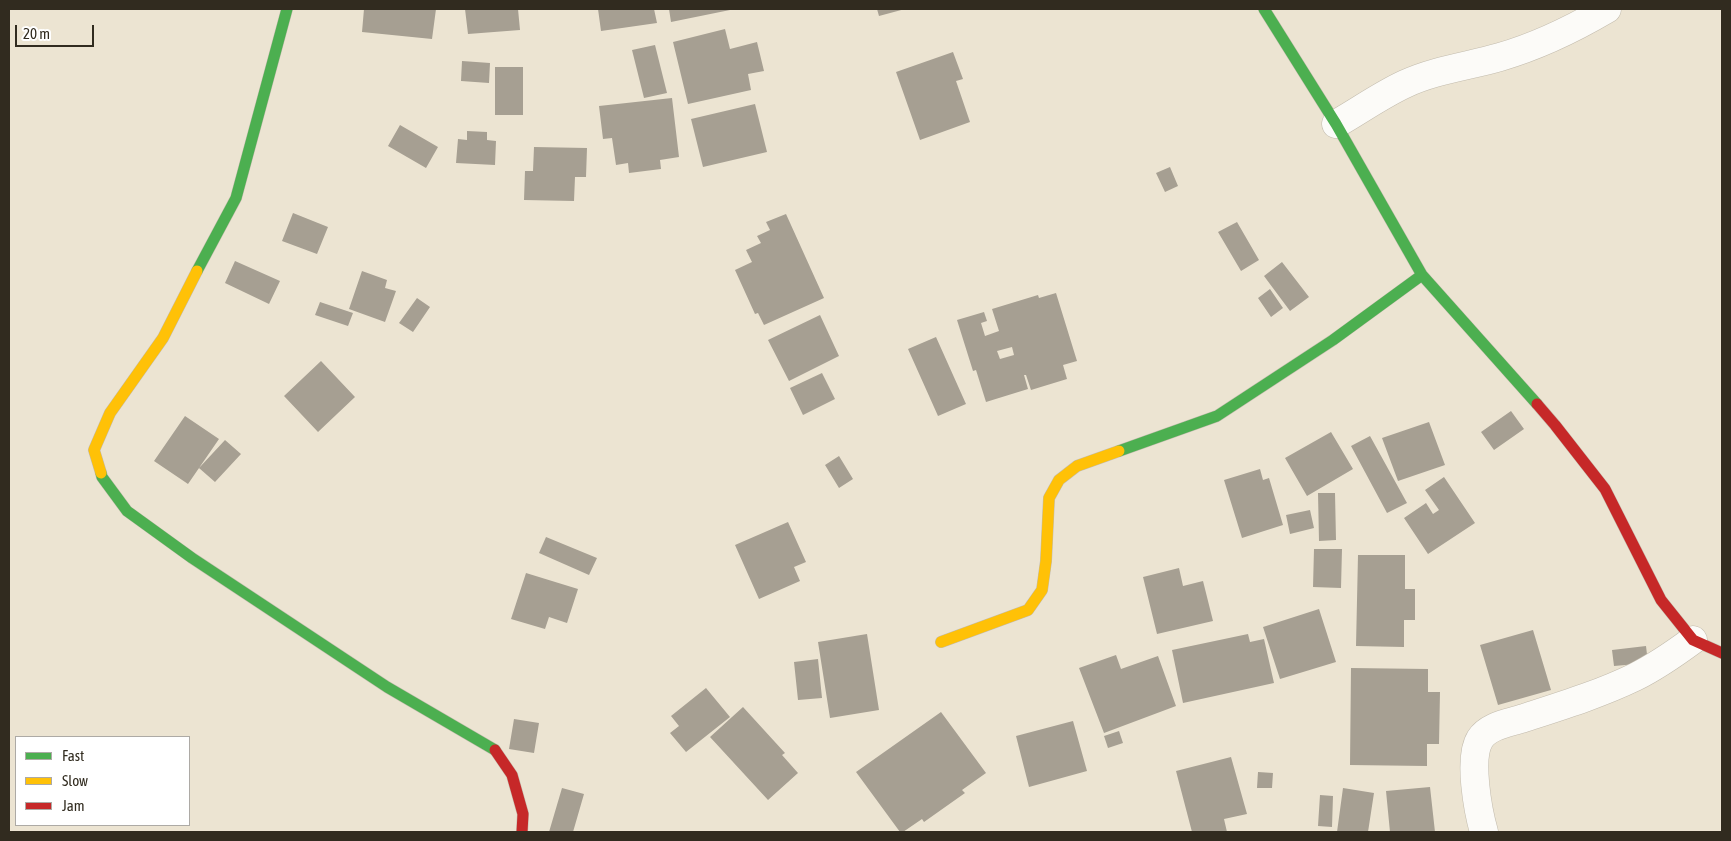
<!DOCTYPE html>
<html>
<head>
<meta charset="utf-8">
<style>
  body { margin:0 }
  #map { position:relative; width:1731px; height:841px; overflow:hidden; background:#ece4d2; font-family:"Asap Condensed",sans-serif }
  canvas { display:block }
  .frame { position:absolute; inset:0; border:10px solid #312b1f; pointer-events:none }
  .legend { position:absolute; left:15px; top:736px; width:175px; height:90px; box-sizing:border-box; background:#fff; border:1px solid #adaaa5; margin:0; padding:6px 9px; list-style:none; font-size:15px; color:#312b1f }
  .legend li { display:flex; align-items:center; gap:10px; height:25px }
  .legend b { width:25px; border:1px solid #adaaa5 }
  .scale { position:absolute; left:15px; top:25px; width:79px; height:22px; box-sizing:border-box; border:2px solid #312b1f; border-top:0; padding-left:6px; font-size:15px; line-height:18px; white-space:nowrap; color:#312b1f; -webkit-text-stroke:4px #fff; paint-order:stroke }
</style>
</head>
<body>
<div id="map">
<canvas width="1731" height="841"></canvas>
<div class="frame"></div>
<ul class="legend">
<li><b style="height:6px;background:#4caf50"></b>Fast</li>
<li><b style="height:6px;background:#ffc107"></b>Slow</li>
<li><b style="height:6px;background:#c62828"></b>Jam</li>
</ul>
<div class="scale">20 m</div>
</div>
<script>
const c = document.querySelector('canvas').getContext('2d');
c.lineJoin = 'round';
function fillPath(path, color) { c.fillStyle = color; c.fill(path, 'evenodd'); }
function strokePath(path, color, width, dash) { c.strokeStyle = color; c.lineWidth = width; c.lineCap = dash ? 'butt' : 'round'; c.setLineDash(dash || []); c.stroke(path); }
fillPath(new Path2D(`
  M 364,9 L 436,9 L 432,39 L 362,32 Z
  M 465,9 L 518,9 L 520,30 L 468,34 Z
  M 598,9 L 654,9 L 657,23 L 601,31 Z
  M 669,9 L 730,9 L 730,10 L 671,22 Z
  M 877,9 L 905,9 L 879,16 Z
  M 725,29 L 730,49 L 757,42 L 764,71 L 748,74 L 751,90 L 688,104 L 673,42 Z
  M 655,45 L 667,93 L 644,98 L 632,50 Z
  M 953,52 L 963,79 L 956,81 L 970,122 L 920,140 L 896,72 Z
  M 462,61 L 490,63 L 489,83 L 461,81 Z
  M 495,67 L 523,67 L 523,115 L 495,115 Z
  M 672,98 L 679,157 L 660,160 L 661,169 L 629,173 L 628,163 L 616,165 L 612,138 L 603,139 L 599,106 Z
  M 755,104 L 767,152 L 703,167 L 691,119 Z
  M 400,125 L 438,147 L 426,168 L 388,146 Z
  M 467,131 L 487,132 L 487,140 L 496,141 L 495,165 L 456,163 L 458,139 L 467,140 Z
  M 534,147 L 587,148 L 586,177 L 575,177 L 574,201 L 524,200 L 525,171 L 533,171 Z
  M 1170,167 L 1178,186 L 1165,192 L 1156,173 Z
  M 293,213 L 328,227 L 317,254 L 282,241 Z
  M 786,214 L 824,298 L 764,325 L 758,313 L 755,314 L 735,270 L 752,262 L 746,250 L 761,243 L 757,236 L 770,230 L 766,222 Z
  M 1237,222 L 1259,260 L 1241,271 L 1218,232 Z
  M 235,261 L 280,281 L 269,304 L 225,283 Z
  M 1282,262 L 1309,297 L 1290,311 L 1264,276 Z
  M 362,271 L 387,280 L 385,288 L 396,291 L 385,322 L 349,309 Z
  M 1270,289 L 1283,308 L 1271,317 L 1258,298 Z
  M 1056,293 L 1077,361 L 1063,365 L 1067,379 L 1031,390 L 1026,375 L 1024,375 L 1028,389 L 986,402 L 976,370 L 973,371 L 957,320 L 984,312 L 987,321 L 981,323 L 985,336 L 999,331 L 992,309 L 1038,295 L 1039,298 ZM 1012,347 L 1014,355 L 1000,359 L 997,351 Z
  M 417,298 L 430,307 L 413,332 L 399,323 Z
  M 320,302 L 353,313 L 348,326 L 315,315 Z
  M 820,315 L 839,356 L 789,381 L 768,340 Z
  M 936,337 L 966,404 L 938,416 L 908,349 Z
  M 321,361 L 355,397 L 318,432 L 284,396 Z
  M 822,373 L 835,399 L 803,415 L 790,388 Z
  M 1511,411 L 1524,429 L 1494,450 L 1481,432 Z
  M 185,416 L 219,439 L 188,484 L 154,461 Z
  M 1429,422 L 1445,465 L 1398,481 L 1382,438 Z
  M 1331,432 L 1353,469 L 1307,496 L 1285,458 Z
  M 1370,436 L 1407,503 L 1387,513 L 1351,446 Z
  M 225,440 L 241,454 L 215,482 L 199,468 Z
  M 839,456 L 853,479 L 839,488 L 825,465 Z
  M 1260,469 L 1263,480 L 1269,478 L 1283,525 L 1242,538 L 1224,480 Z
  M 1444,477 L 1475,523 L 1428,554 L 1404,518 L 1426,503 L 1433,514 L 1439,510 L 1425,490 Z
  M 1318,493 L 1335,493 L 1336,540 L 1319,541 Z
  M 1310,510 L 1314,528 L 1290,534 L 1286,515 Z
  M 788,522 L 806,562 L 794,567 L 800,581 L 759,599 L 735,545 Z
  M 546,537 L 597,558 L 589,575 L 539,553 Z
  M 1314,549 L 1342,549 L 1341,588 L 1313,587 Z
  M 1358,555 L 1405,555 L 1405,589 L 1415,589 L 1415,620 L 1404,620 L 1404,647 L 1356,646 Z
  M 1179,568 L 1183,586 L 1203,581 L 1213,621 L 1157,634 L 1143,577 Z
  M 526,573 L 578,589 L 567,623 L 549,617 L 545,629 L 511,619 Z
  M 1319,609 L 1336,662 L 1280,679 L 1263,627 Z
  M 1533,630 L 1551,690 L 1498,705 L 1480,645 Z
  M 867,634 L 879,710 L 830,718 L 818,642 Z
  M 1248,634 L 1250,642 L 1264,639 L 1274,683 L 1183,703 L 1172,650 Z
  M 1646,646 L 1648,663 L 1614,666 L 1612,650 Z
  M 1116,655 L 1121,669 L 1158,656 L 1176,706 L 1104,733 L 1079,668 Z
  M 818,659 L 822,698 L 798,700 L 794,662 Z
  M 1351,668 L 1428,669 L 1428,692 L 1440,692 L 1439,744 L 1427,744 L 1427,766 L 1350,765 Z
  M 706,688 L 730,717 L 686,752 L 670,733 L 679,726 L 671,716 Z
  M 743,707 L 785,753 L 782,755 L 798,773 L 768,800 L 710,737 Z
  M 941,712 L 986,773 L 962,790 L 965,793 L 924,822 L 922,819 L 903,832 L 900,832 L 856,772 Z
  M 514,719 L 539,723 L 534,753 L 509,749 Z
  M 1073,721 L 1087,771 L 1029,787 L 1016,736 Z
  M 1119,731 L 1123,743 L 1108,748 L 1104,736 Z
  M 1231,757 L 1247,814 L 1224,819 L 1227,832 L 1192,832 L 1176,771 Z
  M 1258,772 L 1273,773 L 1272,788 L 1257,788 Z
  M 1430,787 L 1435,832 L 1390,832 L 1386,791 Z
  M 562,788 L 584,794 L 573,832 L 549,832 Z
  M 1343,788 L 1374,793 L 1368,832 L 1337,832 Z
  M 1320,795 L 1333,796 L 1332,827 L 1318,826 Z`), '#a69f92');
const street = new Path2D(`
  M 1336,124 C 1359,111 1381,95 1405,84 C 1435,70 1469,66 1500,57 C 1538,46 1573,29 1607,9
  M 1484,832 C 1478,811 1468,758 1480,739 C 1489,725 1510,723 1524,718 C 1561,706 1600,694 1635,677 C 1655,667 1674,654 1693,640`);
const fast = new Path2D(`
  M 1264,9 L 1336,124 L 1422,275 L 1537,404
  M 197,271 L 236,198 L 287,9
  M 1119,451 L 1217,416 L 1333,340 L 1422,275
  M 101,473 L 102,477 L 127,511 L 192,558 L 387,687 L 495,750`);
const slow = new Path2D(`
  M 101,473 L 94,450 L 110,413 L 163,338 L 197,271
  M 941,642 L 1028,610 L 1042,590 L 1046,561 L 1049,498 L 1059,480 L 1077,466 L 1119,451`);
const jam = new Path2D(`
  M 1537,404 L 1555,425 L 1605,489 L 1661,600 L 1693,640 L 1722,653
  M 495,750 L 512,775 L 523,814 L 522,832`);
strokePath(street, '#c2bbad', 29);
strokePath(fast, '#c2bbad', 12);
strokePath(slow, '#c2bbad', 12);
strokePath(jam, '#c2bbad', 12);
strokePath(street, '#fcfbf8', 28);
strokePath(fast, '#4caf50', 11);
strokePath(slow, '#ffc107', 11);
strokePath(jam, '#c62828', 11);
</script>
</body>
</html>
